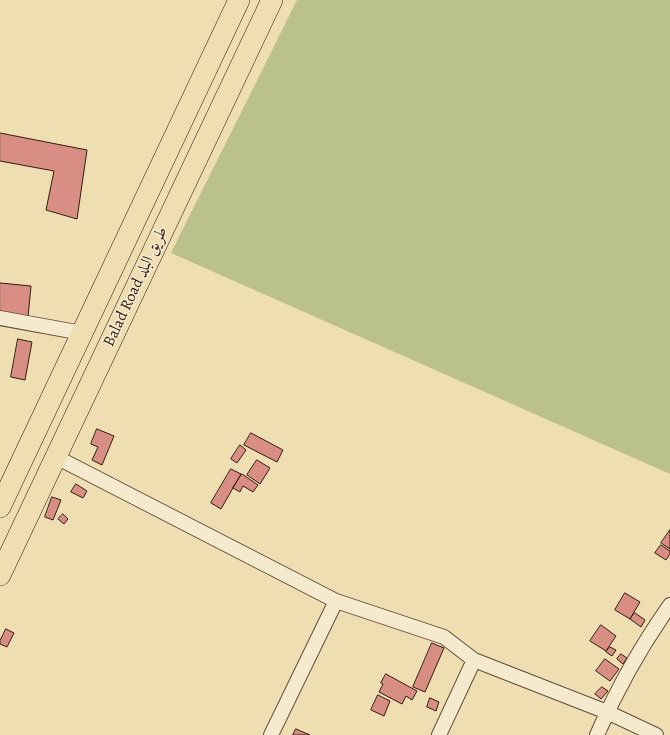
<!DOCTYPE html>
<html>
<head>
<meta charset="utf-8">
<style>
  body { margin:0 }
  canvas { display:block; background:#efdeb2 }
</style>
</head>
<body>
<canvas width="670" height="735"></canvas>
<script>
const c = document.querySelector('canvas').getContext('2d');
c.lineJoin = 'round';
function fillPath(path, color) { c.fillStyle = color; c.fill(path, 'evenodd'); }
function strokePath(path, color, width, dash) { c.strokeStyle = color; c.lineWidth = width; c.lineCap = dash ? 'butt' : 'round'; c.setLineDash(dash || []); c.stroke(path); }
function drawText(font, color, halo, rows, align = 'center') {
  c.font = font + ' Alegreya,Amiri,serif'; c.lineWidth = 3; c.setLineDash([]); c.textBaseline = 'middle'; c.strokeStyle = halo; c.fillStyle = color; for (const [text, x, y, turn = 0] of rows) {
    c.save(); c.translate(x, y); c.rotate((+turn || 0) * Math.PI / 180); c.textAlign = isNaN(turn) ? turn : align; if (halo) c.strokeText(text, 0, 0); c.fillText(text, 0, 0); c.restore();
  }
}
fillPath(new Path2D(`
  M 297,0 L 670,0 L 670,474 L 171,253 Z`), '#bac18c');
const building = new Path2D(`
  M 0,133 L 87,150 L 77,219 L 46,210 L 54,171 L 0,161 Z
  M 0,283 L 31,286 L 28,317 L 0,314 Z
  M 18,339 L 32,342 L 25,380 L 11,377 Z
  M 97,429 L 114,436 L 102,465 L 92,460 L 98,447 L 91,444 Z
  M 251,433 L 283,450 L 277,462 L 244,445 Z
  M 240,445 L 246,450 L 237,463 L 231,459 Z
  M 257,460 L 270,468 L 260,484 L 247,475 Z
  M 231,469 L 241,474 L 221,509 L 211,503 Z
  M 242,474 L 258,485 L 253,492 L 243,486 L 240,492 L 233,488 Z
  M 76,484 L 87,491 L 83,498 L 71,492 Z
  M 52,497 L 61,500 L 53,520 L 45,517 Z
  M 63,514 L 68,519 L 64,524 L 58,519 Z
  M 670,530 L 670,549 L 661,543 Z
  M 661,545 L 670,551 L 670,554 L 666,560 L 655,553 Z
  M 625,593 L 640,602 L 630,619 L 615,610 Z
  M 635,613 L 645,620 L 641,627 L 630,619 Z
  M 601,625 L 616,636 L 606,651 L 590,641 Z
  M 6,629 L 14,633 L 7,647 L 0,644 L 0,641 Z
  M 432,643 L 444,648 L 425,692 L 413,687 Z
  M 610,647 L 616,650 L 612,656 L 606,652 Z
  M 621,654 L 627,658 L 623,664 L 617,659 Z
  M 605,659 L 619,669 L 610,681 L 596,671 Z
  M 386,674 L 417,691 L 412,700 L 406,696 L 402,704 L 379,692 L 383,684 L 381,683 Z
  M 602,687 L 608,691 L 601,699 L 595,694 Z
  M 378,695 L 390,701 L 384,716 L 371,710 Z
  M 430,698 L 439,702 L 436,711 L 427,707 Z
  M 296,729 L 310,735 L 293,735 Z`);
fillPath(building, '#d88e83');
strokePath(building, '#301d14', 1);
const minor = new Path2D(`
  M 0,318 L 82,333
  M 56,457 L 336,601 L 444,637 L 474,660 L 607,712 L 656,735
  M 271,735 L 336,601
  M 439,735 L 474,660
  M 597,735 C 617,689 641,646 670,605`);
const highway = new Path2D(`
  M 0,507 L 239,0
  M 0,575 L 272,0`);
strokePath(minor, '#604d3c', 16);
strokePath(highway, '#301d14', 22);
strokePath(minor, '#f5eacd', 14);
strokePath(highway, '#efdeb2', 21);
drawText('16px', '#301d14', '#f5eacd', [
  ["Balad Road طريق البلد",136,287,-65]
]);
</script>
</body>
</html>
